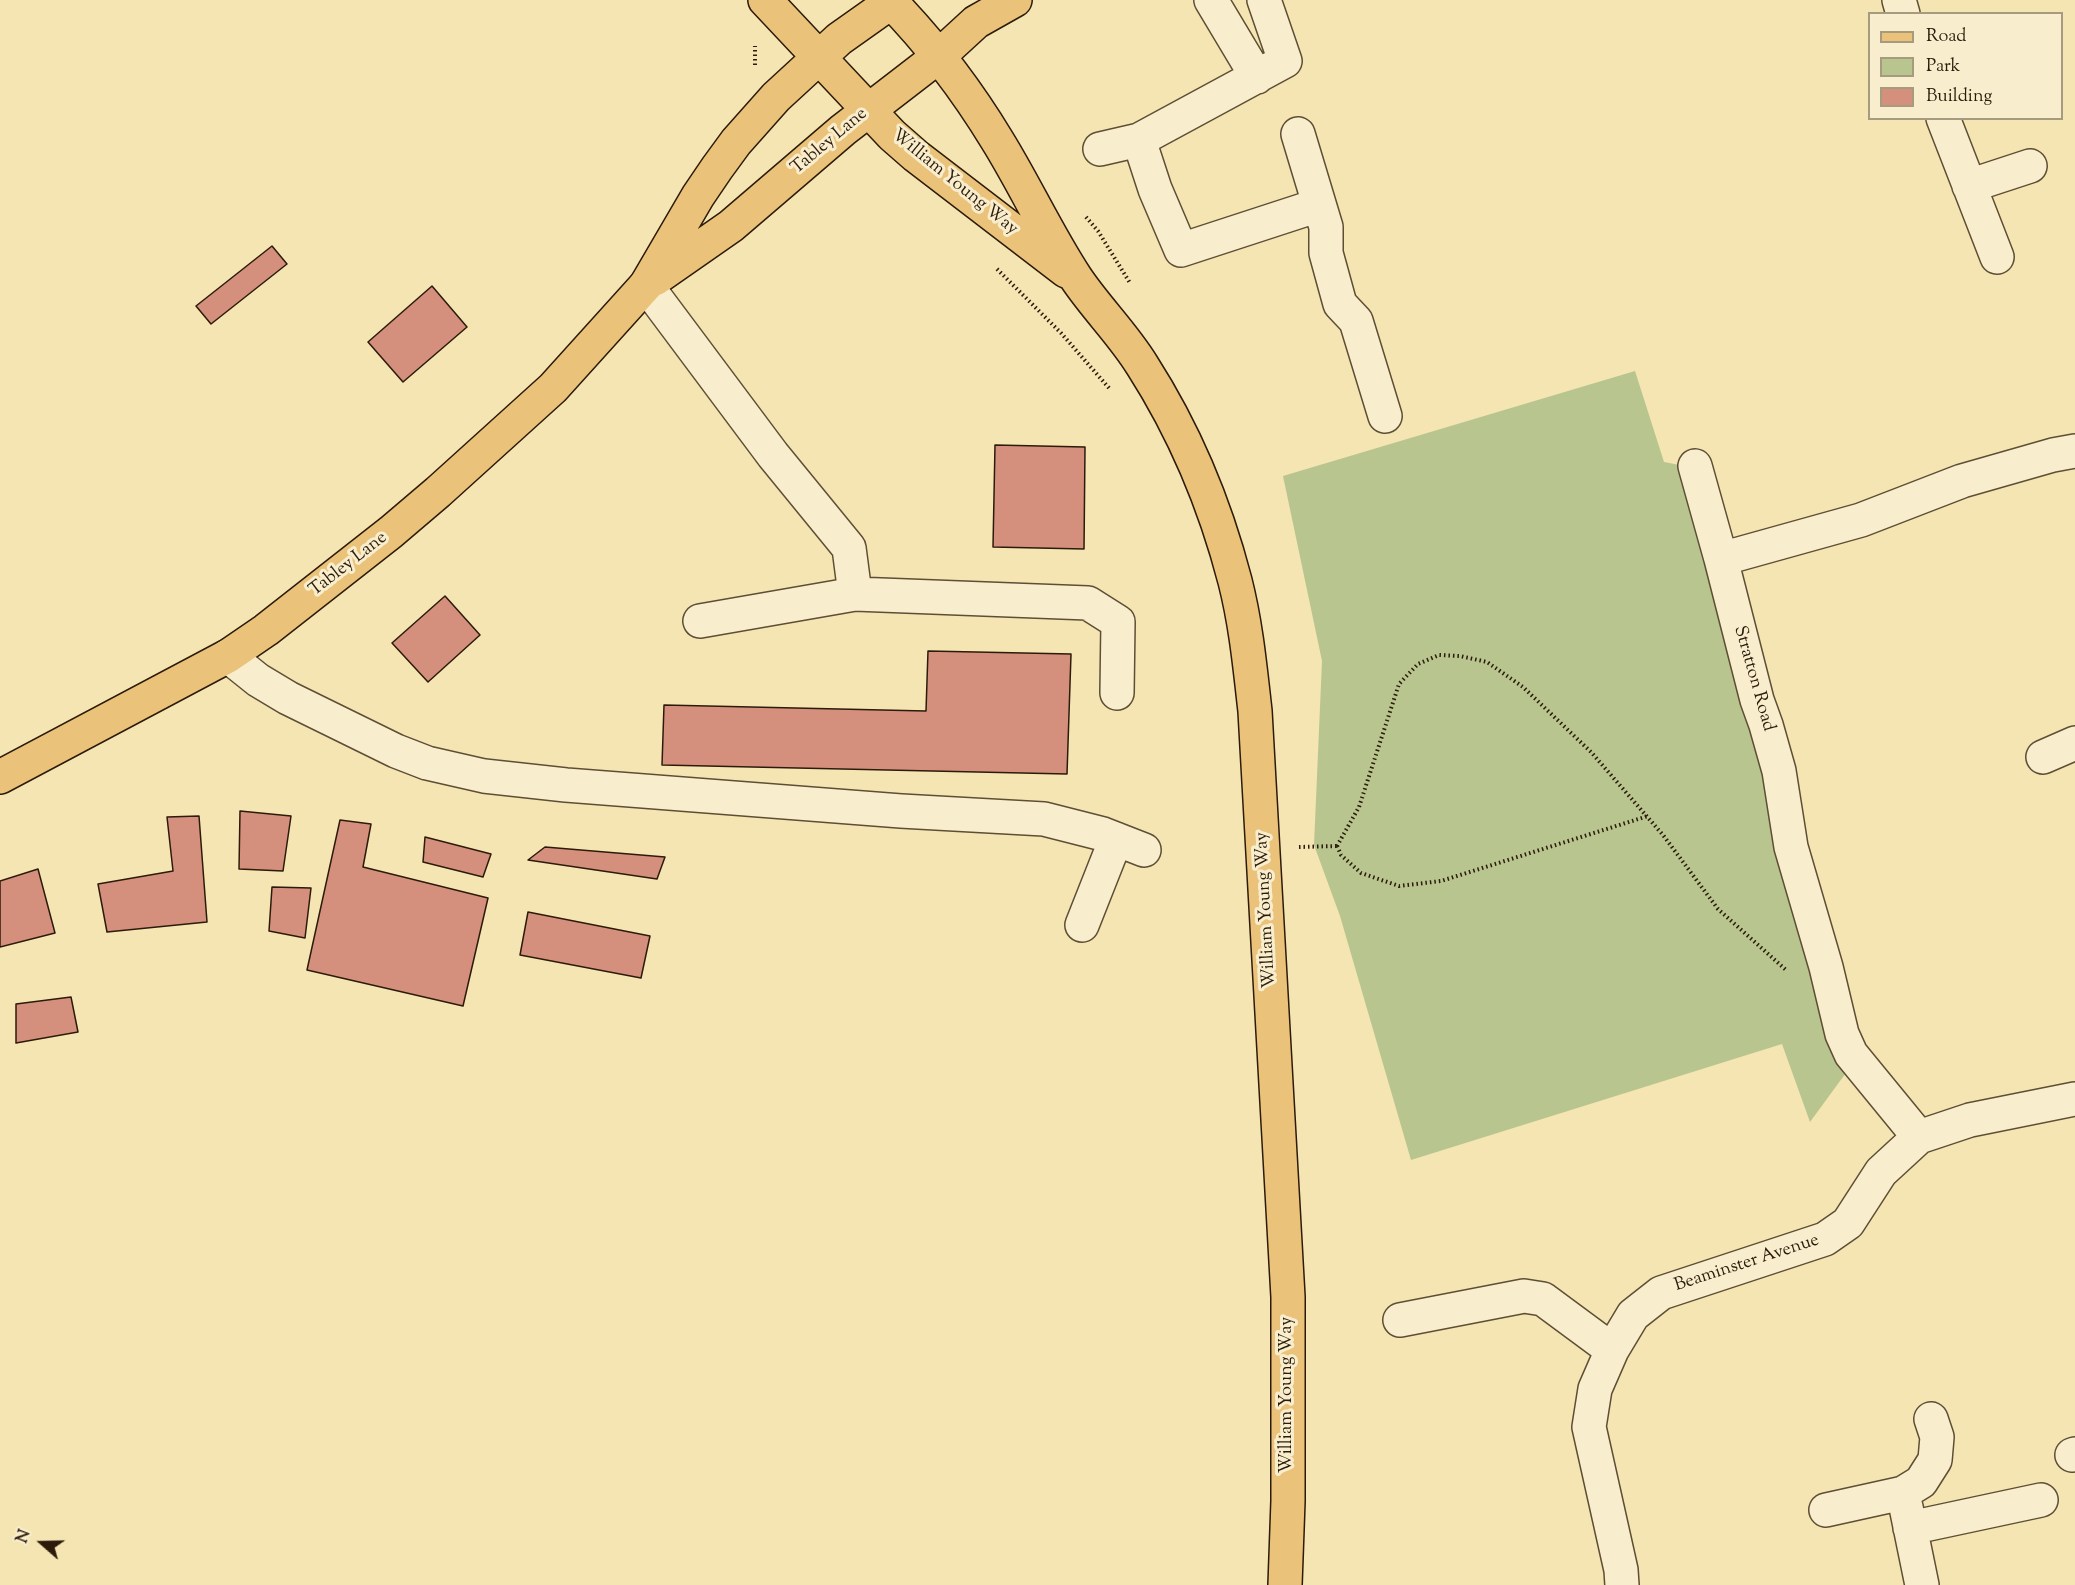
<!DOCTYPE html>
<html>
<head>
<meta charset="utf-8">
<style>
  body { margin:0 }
  #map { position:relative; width:2075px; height:1585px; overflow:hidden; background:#f4e5b2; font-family:"Sorts Mill Goudy",serif }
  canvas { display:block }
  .legend { position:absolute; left:1868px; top:12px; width:195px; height:108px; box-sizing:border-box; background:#f8eecd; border:2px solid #a69a7f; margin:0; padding:8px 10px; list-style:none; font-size:18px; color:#2c1b0b }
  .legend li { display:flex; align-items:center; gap:12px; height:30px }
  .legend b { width:30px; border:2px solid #a69a7f }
  .north { position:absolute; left:12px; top:1513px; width:60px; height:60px; -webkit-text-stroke:4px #f8eecd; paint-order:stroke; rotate:290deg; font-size:16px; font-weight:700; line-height:24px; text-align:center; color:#2c1b0b }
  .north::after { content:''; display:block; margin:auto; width:21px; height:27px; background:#2c1b0b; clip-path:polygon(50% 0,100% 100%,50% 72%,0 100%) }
</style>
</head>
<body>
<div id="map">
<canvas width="2075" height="1585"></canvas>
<ul class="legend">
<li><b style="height:8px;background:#eac279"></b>Road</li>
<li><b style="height:16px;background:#b8c58f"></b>Park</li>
<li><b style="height:16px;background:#d58f7d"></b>Building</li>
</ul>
<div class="north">N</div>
</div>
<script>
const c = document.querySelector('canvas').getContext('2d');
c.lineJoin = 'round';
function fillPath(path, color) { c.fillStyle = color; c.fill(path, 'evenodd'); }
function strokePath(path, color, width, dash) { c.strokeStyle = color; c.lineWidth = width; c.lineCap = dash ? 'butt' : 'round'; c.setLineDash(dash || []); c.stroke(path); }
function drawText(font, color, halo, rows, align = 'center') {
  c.font = font + ' "Sorts Mill Goudy",serif'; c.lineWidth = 6; c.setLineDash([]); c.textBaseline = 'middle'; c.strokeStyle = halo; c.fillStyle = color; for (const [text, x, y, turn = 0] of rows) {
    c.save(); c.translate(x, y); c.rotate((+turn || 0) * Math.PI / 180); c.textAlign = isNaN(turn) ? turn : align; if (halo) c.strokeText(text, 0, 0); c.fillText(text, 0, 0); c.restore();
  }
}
fillPath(new Path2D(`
  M 1635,371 L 1664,462 L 1690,467 L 1851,1066 L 1810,1122 L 1782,1044 L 1411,1160 L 1340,916 L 1314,845 L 1322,661 L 1283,476 Z`), '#b8c58f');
const building = new Path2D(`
  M 272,246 L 287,264 L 211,324 L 196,306 Z
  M 432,286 L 467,327 L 403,382 L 368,342 Z
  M 995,445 L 1085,447 L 1084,549 L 993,547 Z
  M 445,596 L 480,635 L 428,682 L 392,643 Z
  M 928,651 L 1071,654 L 1067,774 L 662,765 L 664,705 L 926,711 Z
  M 240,811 L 291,816 L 283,871 L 239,869 Z
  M 199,816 L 207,922 L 107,932 L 98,884 L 173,871 L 167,817 Z
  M 340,820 L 371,824 L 363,867 L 488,898 L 463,1006 L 307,970 Z
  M 425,837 L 491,854 L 483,877 L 423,862 Z
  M 545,847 L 665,857 L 657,879 L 528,860 Z
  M 38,869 L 55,933 L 0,947 L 0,881 Z
  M 272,887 L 311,888 L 305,938 L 269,931 Z
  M 528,912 L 650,936 L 641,978 L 520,955 Z
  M 71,997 L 78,1032 L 16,1043 L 16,1004 Z`);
fillPath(building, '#d58f7d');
strokePath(building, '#2c1b0b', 1.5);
const minor = new Path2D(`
  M 1211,0 L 1257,77
  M 1899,0 L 1903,14
  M 1943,118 L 1997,257
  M 1298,134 L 1326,227 L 1326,253 L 1340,304 L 1356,321 L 1385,416
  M 1139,140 L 1155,189 L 1181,250 L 1319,205
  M 1100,149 L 1139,140 L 1285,61 L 1264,0
  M 1969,186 L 2030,166
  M 646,285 L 773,455 L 849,548 L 855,594
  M 1695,466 L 1721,559 L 1757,700 L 1766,725 L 1779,771 L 1791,847 L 1826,967 L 1842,1034 L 1851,1054 L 1919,1137
  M 1721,559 L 1861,520 L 1962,481 L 2053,455 L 2075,451
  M 700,621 L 855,594 L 1088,603 L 1118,622 L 1117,693
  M 228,656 L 258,680 L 288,698 L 396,751 L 427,763 L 484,776 L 566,785 L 901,811 L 1044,819 L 1103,834 L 1144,850
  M 2043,757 L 2075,743
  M 1082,925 L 1116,839
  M 1400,1320 L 1524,1296 L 1543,1299 L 1612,1350
  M 2072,1455 L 2075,1454
  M 1906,1507 L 1922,1585
  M 1826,1510 L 1903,1493 L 1921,1482 L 1935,1460 L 1937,1437 L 1931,1419
  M 1910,1528 L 2041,1500
  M 1622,1585 L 1621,1570 L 1589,1427 L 1595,1389 L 1612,1350 L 1633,1315 L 1661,1293 L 1825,1239 L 1848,1223 L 1881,1172 L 1919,1137 L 1970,1120 L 2075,1099`);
const major = new Path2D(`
  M 765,0 L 892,135 L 916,156 L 1066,271
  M 889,0 C 930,42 966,89 997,140 C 1025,185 1047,234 1076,278 C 1096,308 1123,334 1142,365 C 1185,432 1215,504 1235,581 C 1246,624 1250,667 1255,711 L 1288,1297 L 1288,1501 L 1285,1585
  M 655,279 L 731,226 L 843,130 L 939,56 L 976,22 L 1015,0
  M 0,777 L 228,656 L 266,630 L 391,532 L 438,492 L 553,388 L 646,285 L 698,196 L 717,168 L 736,142 L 776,97 L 839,39 L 894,0`);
strokePath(minor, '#5e4e35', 36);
strokePath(major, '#2c1b0b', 36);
strokePath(new Path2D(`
  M 755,65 L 755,46
  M 1086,217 L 1098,231 L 1130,283
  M 997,269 L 1061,333 L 1109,388
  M 1337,846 L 1359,807 L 1399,684 L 1418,664 L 1439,655 L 1460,656 L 1487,662 L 1523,687 L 1591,752 L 1663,835 L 1718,909 L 1786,970
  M 1337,846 L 1341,855 L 1361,873 L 1399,886 L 1441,881 L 1648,816
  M 1299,847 L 1337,846`), '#2c1b0b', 4, [1.5, 3]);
strokePath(minor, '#f8eecd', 33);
strokePath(major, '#eac279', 33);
drawText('18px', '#2c1b0b', '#f8eecd', [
  ["Tabley Lane",830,142,-40],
  ["William Young Way",954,183,39],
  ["Tabley Lane",349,565,-38],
  ["Stratton Road",1753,679,74],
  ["William Young Way",1267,910,-93],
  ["Beaminster Avenue",1747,1264,-18],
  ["William Young Way",1288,1395,-90]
]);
</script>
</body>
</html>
